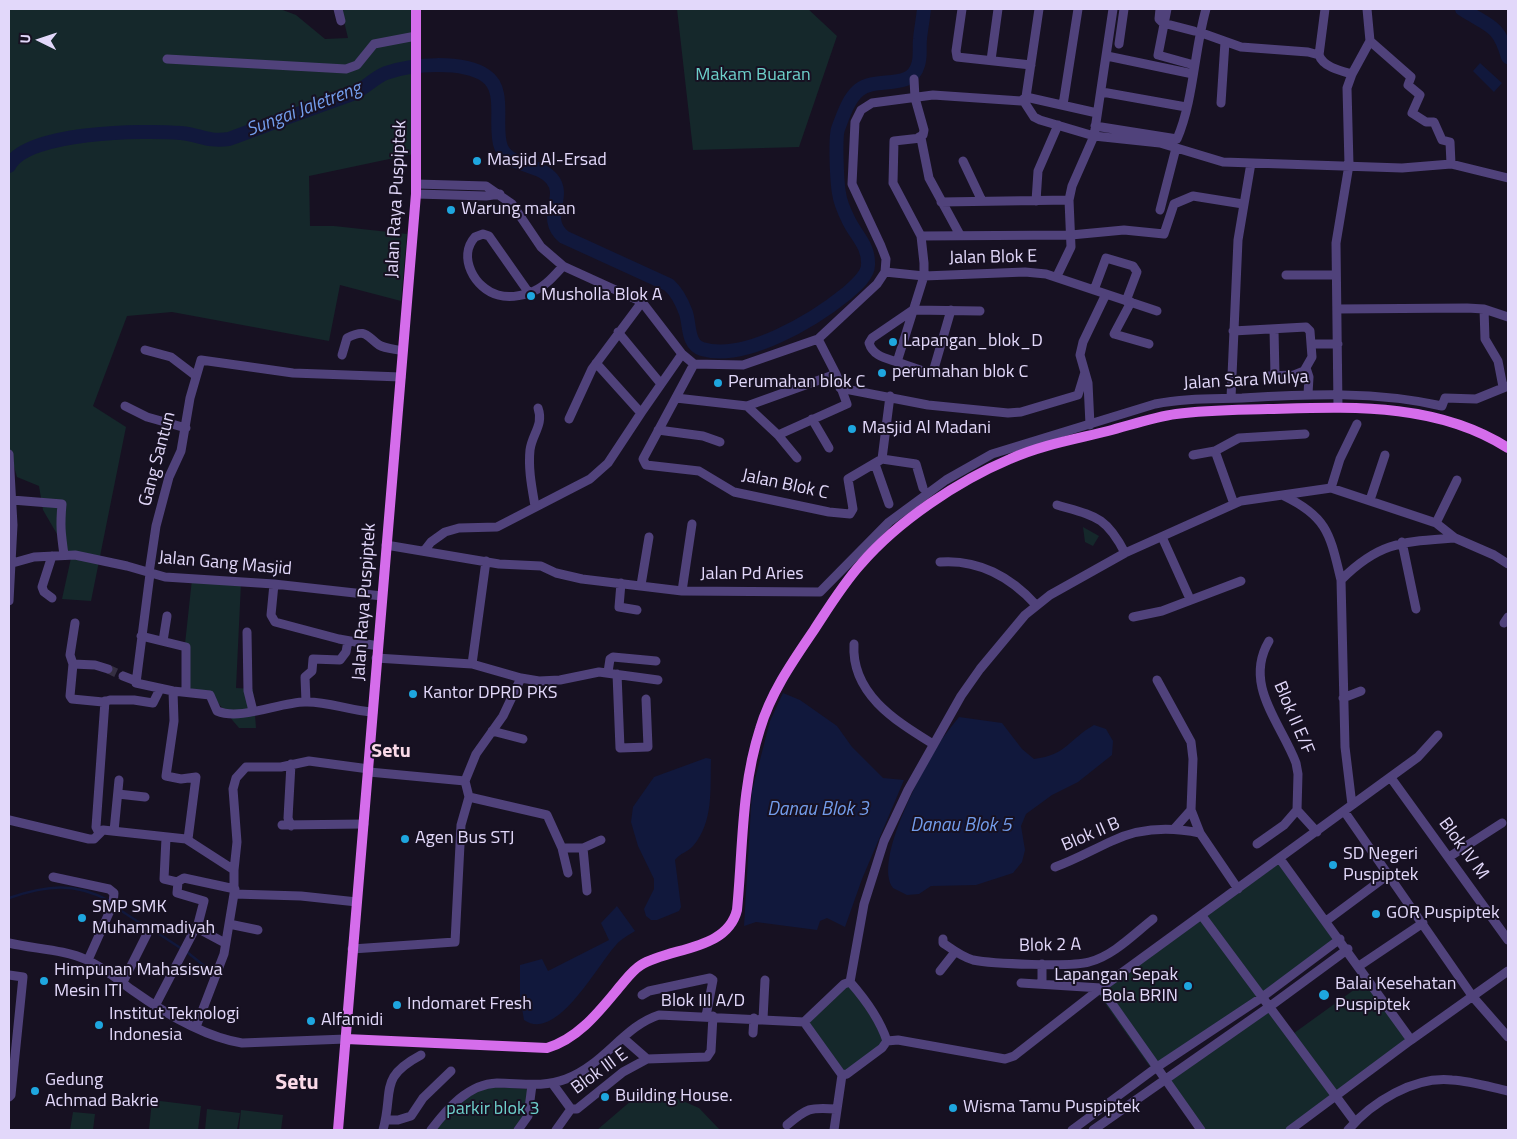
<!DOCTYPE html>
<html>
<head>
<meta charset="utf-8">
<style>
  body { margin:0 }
  #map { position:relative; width:1517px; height:1139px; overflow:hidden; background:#171122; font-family:"Titillium Web",sans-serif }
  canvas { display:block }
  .frame { position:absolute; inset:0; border:10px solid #e2d8fa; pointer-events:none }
  .north { position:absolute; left:15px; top:15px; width:50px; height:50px; -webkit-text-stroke:4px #171122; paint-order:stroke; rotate:274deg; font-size:14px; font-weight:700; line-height:20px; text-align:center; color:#e2d8fa }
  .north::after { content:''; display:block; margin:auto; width:18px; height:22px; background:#e2d8fa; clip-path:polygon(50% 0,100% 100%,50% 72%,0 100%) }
</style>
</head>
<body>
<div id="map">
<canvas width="1517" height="1139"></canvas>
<div class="frame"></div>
<div class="north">U</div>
</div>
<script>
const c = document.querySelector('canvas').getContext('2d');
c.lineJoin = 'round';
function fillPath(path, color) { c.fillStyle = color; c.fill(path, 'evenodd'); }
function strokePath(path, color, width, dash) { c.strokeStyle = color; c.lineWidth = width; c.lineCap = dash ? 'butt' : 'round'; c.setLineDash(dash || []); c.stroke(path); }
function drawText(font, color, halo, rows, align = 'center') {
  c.font = font + ' "Titillium Web",sans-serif'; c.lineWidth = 4; c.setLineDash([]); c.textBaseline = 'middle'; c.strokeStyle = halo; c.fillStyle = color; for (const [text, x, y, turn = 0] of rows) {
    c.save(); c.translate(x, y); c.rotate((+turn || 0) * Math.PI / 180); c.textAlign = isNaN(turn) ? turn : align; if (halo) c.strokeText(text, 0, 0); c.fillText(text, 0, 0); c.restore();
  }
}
fillPath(new Path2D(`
  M 9,9 L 280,9 L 296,15 L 325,39 L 348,38 L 341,9 L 411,9 L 413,154 L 309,176 L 310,226 L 334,226 L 407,234 L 401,301 L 340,285 L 329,341 L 172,312 L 127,316 L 93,406 L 126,427 L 91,601 L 62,599 L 71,558 L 43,510 L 39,486 L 17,477 L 9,449 Z
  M 677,9 L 808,9 L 837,36 L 799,147 L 693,150 Z
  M 1083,527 L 1099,536 L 1093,546 L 1085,542 Z
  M 192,579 L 241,583 L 236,688 L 253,689 L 256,728 L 239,728 L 207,690 L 189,692 L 185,644 Z
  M 1281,862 L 1335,940 L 1153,1071 L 1097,992 Z
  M 1369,979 L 1412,1040 L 1286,1130 L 1205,1130 L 1170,1080 L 1271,1008 L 1290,1036 Z
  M 850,982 L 887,1041 L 842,1075 L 807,1029 L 809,1017 Z
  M 496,1087 L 528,1089 L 528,1112 L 516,1130 L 433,1130 L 448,1111 L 476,1089 Z
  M 660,1091 L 699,1108 L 720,1130 L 597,1130 L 632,1100 Z
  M 152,1100 L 201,1106 L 198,1130 L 149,1130 Z
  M 207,1109 L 240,1113 L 237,1130 L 205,1130 Z
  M 241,1110 L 283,1115 L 281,1130 L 239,1130 Z
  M 73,1112 L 95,1114 L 93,1130 L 70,1130 Z`), '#15282b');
fillPath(new Path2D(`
  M 1480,63 L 1502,83 L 1494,92 L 1473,71 Z
  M 783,693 L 800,700 L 837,726 L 852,747 L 883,778 L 904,780 L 862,879 L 845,927 L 827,918 L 820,921 L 817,930 L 756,922 L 744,926 L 752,791 L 770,721 Z
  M 959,717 L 1002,723 L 1022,749 L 1034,759 C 1067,755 1069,739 1094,725 L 1106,729 L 1113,741 L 1112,755 L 1078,782 L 1052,795 L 1026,814 L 1021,826 L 1025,850 L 1022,862 L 1013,873 L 976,885 L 931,886 L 919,894 L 907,895 L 893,888 C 873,861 922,771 938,745 C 944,735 952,726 959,717 Z
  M 706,758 L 711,759 C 710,788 714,822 693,846 C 688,852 680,853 675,860 L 681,907 L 679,911 L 657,920 L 651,920 L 646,916 L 644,909 L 654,889 L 654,879 L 638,846 L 631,822 L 633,807 L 654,777 Z
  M 617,906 L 635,931 C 629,935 621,939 616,945 C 598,964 557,1043 524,1020 L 520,996 L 520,965 L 542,959 L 548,971 L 609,940 L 601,923 Z`), '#11183c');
strokePath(new Path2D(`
  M 9,898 C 47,885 74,882 110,901
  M 117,908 L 143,925
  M 153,930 L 182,949
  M 187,952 L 213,973`), '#11183c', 2.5);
strokePath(new Path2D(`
  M 1462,9 C 1488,26 1498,23 1508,57
  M 9,166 C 26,131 145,130 181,133 C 201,135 207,142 229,139 C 270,124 310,109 350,95 C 364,90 373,78 386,73 C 411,64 463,60 486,76 C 507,90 493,127 501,147 C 509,167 539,163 552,179 C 567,197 541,218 564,237 L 669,285 C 677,292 682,302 686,313 C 690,325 687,344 702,349 C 745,362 814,320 846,294 C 854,287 868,276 868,265 C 869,246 857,237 849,221 C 845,213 840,202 839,193 C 837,183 835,138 838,129 C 843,116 848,99 859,90 C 876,76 911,91 918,65 C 921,57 919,47 920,39 C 921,29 923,19 924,9`), '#11183c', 14);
strokePath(new Path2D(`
  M 108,669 L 123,676`), '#352f42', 9, [9, 4.5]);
strokePath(new Path2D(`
  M 338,9 L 341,21
  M 962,9 L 956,51 L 957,57 L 1031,65
  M 1160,9 L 1159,19 L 1163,23 L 1194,31
  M 1167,9 L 1158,55 L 1194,65
  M 1325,9 L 1319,55 C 1323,67 1341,71 1352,74
  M 1199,32 L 1241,47 L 1308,52 L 1319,55
  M 1370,41 L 1411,77 L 1408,85 L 1420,95 L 1412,113 L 1426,122 L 1434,122 L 1442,140 L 1450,142 L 1451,164
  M 1119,44 L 1124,9
  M 1107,56 L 1193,74
  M 167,59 L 346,69 L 357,65 L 374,44 L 416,36
  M 991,60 L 998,9
  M 914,79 L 915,98 L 924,130 L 923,135 L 919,137
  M 1102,92 L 1186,107
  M 1026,97 L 1097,113
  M 1023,100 L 1034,117 L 1040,120 L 1094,136 L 1160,143 L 1223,162 L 1402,168 L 1451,164 L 1508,178
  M 1221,103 L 1225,42
  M 1063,105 L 1078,9
  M 1095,126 L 1177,139 C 1194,99 1194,51 1206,9
  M 963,161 L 982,201
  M 416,184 L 486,186 L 512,204 L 541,247 L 563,266 L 642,302 L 682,354 L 694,364 L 743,365 L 818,339 L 877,284 L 885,272 L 886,259 L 881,246 L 852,184 L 855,122 L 861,110 L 872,103 L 933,95 L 1021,101 L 1026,97 L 1039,9
  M 416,194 L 486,196 L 500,194
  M 1036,201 L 1038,171 L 1058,125
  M 941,202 L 1069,200
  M 1160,210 L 1176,148
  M 960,235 L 929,178 L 921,138 L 894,141 L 893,183 L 921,236 L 924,263 L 924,276 L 897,362 C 885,358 873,356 869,343 L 872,338 L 913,310 L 980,311
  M 921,236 L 1071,235 L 1124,230 L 1164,234 L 1174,204 L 1193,196 L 1243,204
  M 885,272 L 924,276 L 1025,272 L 1046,274 L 1157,311
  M 1286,275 L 1336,275
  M 1057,276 L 1071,247 L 1069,200 L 1072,186 L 1094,136 L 1113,9
  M 1094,290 L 1106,258 L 1133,266 L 1137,272 L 1126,301
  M 529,293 L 489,236 L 483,234 L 475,237 C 457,257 475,289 498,295 C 508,298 520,296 529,293 C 544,288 553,277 563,266
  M 1131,302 L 1114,334 L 1149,344
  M 1337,309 L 1467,308 L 1484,309 L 1508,317
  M 1484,309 L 1485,339 L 1498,361 L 1503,387
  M 1274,329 L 1275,376
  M 1233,331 L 1306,327 L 1310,331 L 1311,344 L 1338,344
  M 618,332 L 661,384
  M 145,350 L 171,357 L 196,376
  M 342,355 L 347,338 C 367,328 366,336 379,345 C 386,349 396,349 403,351
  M 897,362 L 929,373 L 933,372 L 951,310
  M 596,363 L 641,413 L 682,354
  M 694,364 L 643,459 L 646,465 L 699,471 L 734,492 L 829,512 L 850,514 L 853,509 L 848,479 L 882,459 L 916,464 L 923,488
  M 1306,368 L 1309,377 L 1308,394
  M 1268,376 L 1294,375 L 1304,371 L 1312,357 L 1311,344
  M 840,388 L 928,405 L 1008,413 L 1021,412 L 1078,395 L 1085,372
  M 676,398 L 747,406 L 778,435 L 797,458
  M 1231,398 L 1238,240 L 1251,163
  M 125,406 L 147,417 L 186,428
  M 747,406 L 836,374
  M 1338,407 L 1336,243 L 1349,165 L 1347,88 L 1352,74 L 1370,41 L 1367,9
  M 569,419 L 592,369 L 642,302
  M 812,419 L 829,448
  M 1090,425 L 1088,383 L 1080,355 L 1083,342 L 1106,294
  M 658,430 L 703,436 L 720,442
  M 778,435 L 847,404 L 836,374 L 818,339
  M 1215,451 L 1234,504
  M 9,454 L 13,525 L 9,601
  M 1193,455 L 1215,451 L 1239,438 L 1305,434
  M 882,459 L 890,396
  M 875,464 L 889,504
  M 1331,488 L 1340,459 L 1357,424
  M 1284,496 C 1328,517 1330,535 1341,580
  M 12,500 L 62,504 C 60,526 61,533 64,555
  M 1370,500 L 1385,455
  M 1057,505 C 1095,516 1106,516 1125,553
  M 535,506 C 532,488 528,469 530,450 C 532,434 544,425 538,408
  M 1436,523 L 1457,480
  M 1162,537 L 1190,599
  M 1402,542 L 1416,609
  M 386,545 L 499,564 L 541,566 L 556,573 L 582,579 L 682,591 L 820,592 L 889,522 L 946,480 L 992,454 L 1155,404 C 1184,398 1213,399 1242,398 C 1310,394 1376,391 1442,406 L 1445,398 L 1476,399 L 1508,386
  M 424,551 L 431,542 L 445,532 L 459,528 L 497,527 L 590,479 L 608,463 L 641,413
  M 52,556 L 42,587 L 44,592 L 52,598
  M 940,562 C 978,559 1011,577 1036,605
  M 9,564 L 34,557 L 75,555 L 127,566 L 165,577 L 274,584 L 382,596
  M 149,573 L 156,526 L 169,477 L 181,451 L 190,398 L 201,360 L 293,373 L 401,377
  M 150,574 L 136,683 L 173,691 L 210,695 L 217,711 C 241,721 280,702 305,702 C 327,701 350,711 373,712
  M 621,583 L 619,607 L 637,610
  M 274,584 L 271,615 L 275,622 L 339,639 L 378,646
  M 641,585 L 649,537
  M 682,591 L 692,524
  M 1133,617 L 1162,611 L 1241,581
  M 75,623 L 70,655 L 73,664 L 70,696 L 72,699 L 103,702 L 110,700 L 134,700 L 153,703 L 160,689
  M 1504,623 L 1508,617
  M 247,632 L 248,691 L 253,711
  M 141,636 L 186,647 L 186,692
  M 163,641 L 167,616
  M 1269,641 C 1243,685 1281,723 1296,763 L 1298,774 L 1297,810 L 1317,832
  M 854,644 C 851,694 896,721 933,744
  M 376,658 L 472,664 L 521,678 L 539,681 L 560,680 L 599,672 L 658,680
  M 73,664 L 95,665 L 108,669
  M 472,664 L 486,561
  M 608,672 L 610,659 L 613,657 L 656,661
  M 617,674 L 620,748 L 648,747 L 646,699
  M 123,676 L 136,681
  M 1157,680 L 1191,742 L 1193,759 L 1191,810 L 1200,833 L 1238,889
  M 173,691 L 174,721 L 166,776 L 181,779 L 196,777 L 188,839
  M 1343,698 L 1361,691
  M 306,702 L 305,677 L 312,671 L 313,659 L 340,660 L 346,652 L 348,641
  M 492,731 L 523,739
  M 291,764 L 288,818 L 291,826
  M 369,772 L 465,781
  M 1391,778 L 1508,940
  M 118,794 L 145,797
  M 469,797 L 547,815 L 562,848 L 568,873
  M 1352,805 L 1418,757 L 1438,735
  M 1344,811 L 1473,997 L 1508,1037
  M 9,820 L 89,839 L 94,839 L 103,830 L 186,839 L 234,870 L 234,894 L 224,954 L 196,1027
  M 282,825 L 364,824
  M 1175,828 L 1191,810
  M 114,831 L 119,780
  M 99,833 L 96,827 L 105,701
  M 166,838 L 164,879 L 177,882 L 184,878 L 235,889
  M 1257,844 L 1284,825 L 1297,810
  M 562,848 L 583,848 L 601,840
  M 583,848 L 587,891
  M 1449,857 L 1502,823
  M 1280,859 L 1411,1040 L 1508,971
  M 1055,867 C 1075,860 1092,850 1112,841 C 1139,828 1171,827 1200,833
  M 234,870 L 237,842 L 233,789 L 236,778 L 246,767 L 281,767 L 309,761 L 369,769
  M 53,877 L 109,889 L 114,893 L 113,904 L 88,960
  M 178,882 L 177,893 L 204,901 L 197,928 L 225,943
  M 234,894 L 301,896 L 357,902
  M 1202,916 L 1355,1122
  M 1326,921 L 1388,875
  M 229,924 L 258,930
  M 943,939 L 943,943 C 953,950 962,957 973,960 C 992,964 1072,967 1089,962 C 1113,956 1134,934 1153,919
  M 9,943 C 34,949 63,949 87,960 C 103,967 118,980 132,990 C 163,1012 204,1037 242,1043 L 346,1039
  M 352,949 L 455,942 L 461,825 L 469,797 L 465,781 L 476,754 L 503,716 L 521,678
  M 1359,966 L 1423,923
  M 940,971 L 955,952
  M 9,975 L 23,977 L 11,1095 L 9,1097
  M 850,982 L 864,904 L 884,841 L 908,790 L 961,696 L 980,669 L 1025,615 L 1050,595 L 1125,553 L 1241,501 L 1331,488 L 1436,523 L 1455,538 L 1494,555 L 1508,564
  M 1021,983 L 1101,988
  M 122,984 L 147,934
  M 1042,984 L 1042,964
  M 642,995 L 649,991 L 710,978 L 713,980 L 706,1016
  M 155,1006 L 196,927
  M 763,1019 L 765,980
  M 804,1022 L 844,984 L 850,982 C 865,999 880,1020 887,1041
  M 804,1022 L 842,1075 L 847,1074 L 882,1048 L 887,1041
  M 753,1033 L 754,1018
  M 887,1041 L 898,1040 L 1005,1059 L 1014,1056 L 1101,988
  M 647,1059 L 707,1057 L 711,1051 L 713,1016
  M 552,1083 L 571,1109 L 577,1109 L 623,1072 L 647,1059 L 623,1038
  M 386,1120 L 398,1120 L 411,1116 L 423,1098 L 451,1071
  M 787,1125 C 807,1108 810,1107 836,1109
  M 383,1130 C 394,1090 378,1078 421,1055
  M 431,1130 C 447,1109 468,1084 497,1083 C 520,1083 543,1088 566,1079 C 604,1065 624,1026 659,1015 L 804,1022
  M 518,1130 L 528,1116 L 532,1085
  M 556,1130 L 571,1109
  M 834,1130 L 842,1075
  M 1072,1130 L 1157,1067 L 1261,998 L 1340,939
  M 1093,1130 L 1269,1007 L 1348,949
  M 1201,1130 L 1101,988 L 1352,805 L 1345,747 L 1341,580 C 1380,541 1403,542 1455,538
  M 1290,1130 L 1411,1040
  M 1348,1130 C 1372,1102 1414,1076 1452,1080 C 1471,1081 1490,1087 1508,1091`), '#50427b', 9);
strokePath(new Path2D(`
  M 346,1039 L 547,1048 C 580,1038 601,1009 622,984 C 628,977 633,970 641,965 C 670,947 727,951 737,910 C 743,849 741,788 760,729 C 771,692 793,661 814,630 C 829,607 843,584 861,564 C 898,521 958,481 1010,459 C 1041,445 1076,439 1108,431 C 1131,425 1154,417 1176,414 C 1207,410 1237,410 1268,409 C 1350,407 1436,402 1508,448
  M 338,1130 L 416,194 L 416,9`), '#d56deb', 10);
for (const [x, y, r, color] of [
  [477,161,5,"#1ea6df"],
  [451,210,5,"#1ea6df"],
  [531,296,5,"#1ea6df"],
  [893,342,5,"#1ea6df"],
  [882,373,5,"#1ea6df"],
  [718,383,5,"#1ea6df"],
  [852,429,5,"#1ea6df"],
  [413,694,5,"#1ea6df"],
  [405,839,5,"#1ea6df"],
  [1333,865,5,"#1ea6df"],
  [1376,914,5,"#1ea6df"],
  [82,918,5,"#1ea6df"],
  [44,981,5,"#1ea6df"],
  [1188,986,5,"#1ea6df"],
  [1324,995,6,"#1ea6df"],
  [397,1005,5,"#1ea6df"],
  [311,1021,5,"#1ea6df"],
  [99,1025,5,"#1ea6df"],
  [35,1091,5,"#1ea6df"],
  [605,1097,5,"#1ea6df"],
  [953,1108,5,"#1ea6df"]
]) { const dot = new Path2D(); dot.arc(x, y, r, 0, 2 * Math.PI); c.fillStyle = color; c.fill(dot); strokePath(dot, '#171122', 2); }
drawText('18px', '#6dd0cb', '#171122', [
  ["Makam Buaran",753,76],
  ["parkir blok 3",493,1110]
]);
drawText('18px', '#e2d8fa', '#171122', [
  ["Masjid Al-Ersad",487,161],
  ["Warung makan",461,210],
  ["Musholla Blok A",541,296],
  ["Lapangan_blok_D",903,342],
  ["perumahan blok C",892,373],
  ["Perumahan blok C",728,383],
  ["Masjid Al Madani",862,429],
  ["Kantor DPRD PKS",423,694],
  ["Agen Bus STJ",415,839],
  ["SD Negeri",1343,855],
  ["Puspiptek",1343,876],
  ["SMP SMK",92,908],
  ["Muhammadiyah",92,929],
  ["GOR Puspiptek",1386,914],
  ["Himpunan Mahasiswa",54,971],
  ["Mesin ITI",54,992],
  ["Lapangan Sepak",1178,976,"right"],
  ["Bola BRIN",1178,997,"right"],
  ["Balai Kesehatan",1335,985],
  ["Puspiptek",1335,1006],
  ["Indomaret Fresh",407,1005],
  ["Institut Teknologi",109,1015],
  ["Indonesia",109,1036],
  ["Alfamidi",321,1021],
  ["Gedung",45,1081],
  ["Achmad Bakrie",45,1102],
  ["Building House.",615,1097],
  ["Wisma Tamu Puspiptek",963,1108]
], 'left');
drawText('18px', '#e2d8fa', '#171122', [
  ["Jalan Raya Puspiptek",397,199,-87],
  ["Jalan Blok E",993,258,-1],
  ["Jalan Sara Mulya",1246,381,-3],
  ["Gang Santun",158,459,-75],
  ["Jalan Blok C",785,485,12],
  ["Jalan Gang Masjid",225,564,5],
  ["Jalan Pd Aries",752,575],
  ["Jalan Raya Puspiptek",365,602,-86],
  ["Blok II E/F",1293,718,67],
  ["Blok II B",1091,835,-23],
  ["Blok IV M",1463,849,54],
  ["Blok 2 A",1050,946,-1],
  ["Blok III A/D",703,1002],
  ["Blok III E",600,1072,-36]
]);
drawText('italic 19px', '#739dec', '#171122', [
  ["Sungai Jaletreng",304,110,-21],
  ["Danau Blok 3",818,810],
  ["Danau Blok 5",961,826]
]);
drawText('bold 20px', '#fadae8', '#171122', [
  ["Setu",391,752]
]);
drawText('bold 22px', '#fadae8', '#171122', [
  ["Setu",297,1084]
]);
</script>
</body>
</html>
